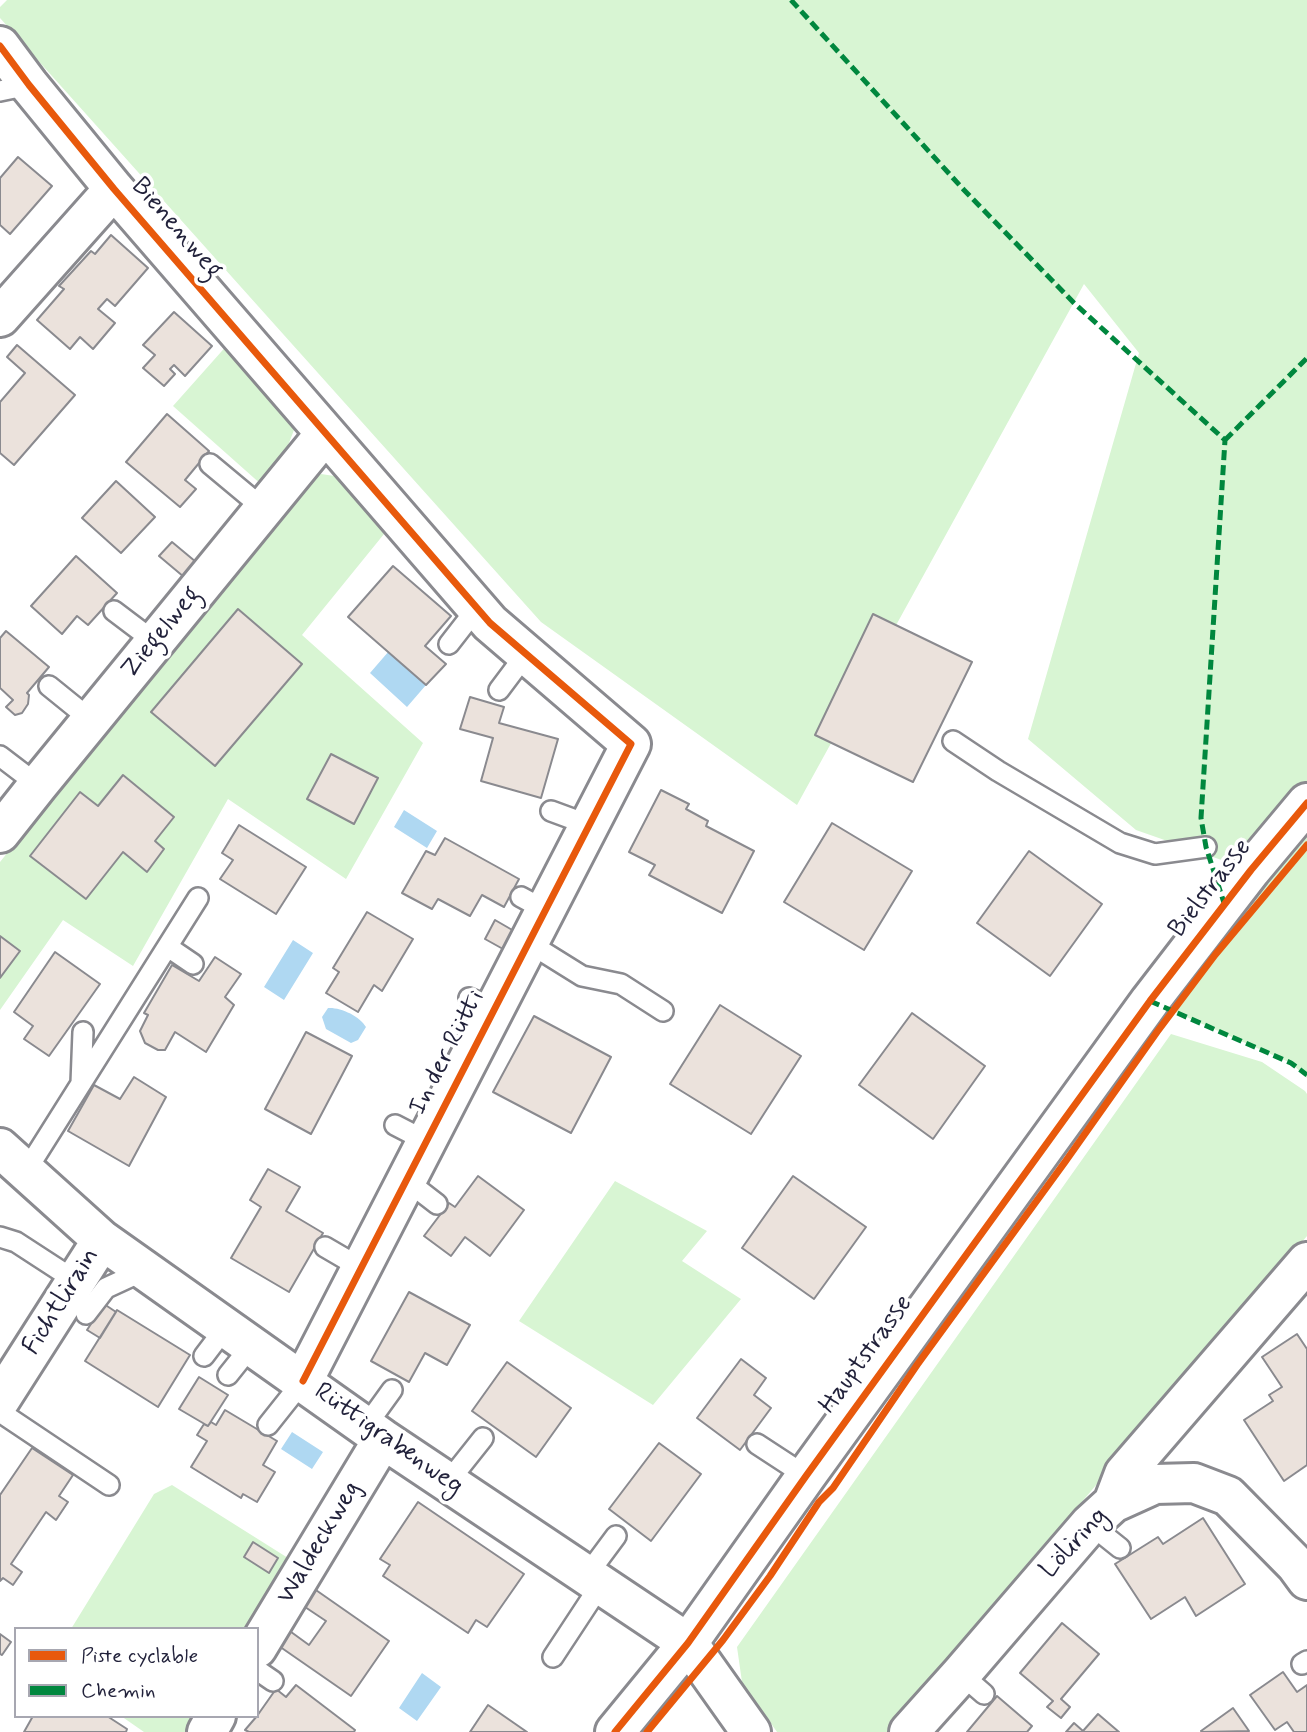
<!DOCTYPE html>
<html>
<head>
<meta charset="utf-8">
<style>
  body { margin:0 }
  #map { position:relative; width:1307px; height:1732px; overflow:hidden; background:#fff; font-family:Mynerve,sans-serif }
  canvas { display:block }
  .legend { position:absolute; left:14px; top:1627px; width:245px; height:91px; box-sizing:border-box; background:#fff; border:2px solid #a7a7b1; margin:0; padding:9px 12px; list-style:none; font-size:21px; color:#22223b }
  .legend li { display:flex; align-items:center; gap:14px; height:35px }
  .legend b { width:35px; border:2px solid #a7a7b1 }
</style>
</head>
<body>
<div id="map">
<canvas width="1307" height="1732"></canvas>
<ul class="legend">
<li><b style="height:9px;background:#e8590c"></b>Piste cyclable</li>
<li><b style="height:9px;background:#00873e"></b>Chemin</li>
</ul>
</div>
<script>
const c = document.querySelector('canvas').getContext('2d');
c.lineJoin = 'round';
function fillPath(path, color) { c.fillStyle = color; c.fill(path, 'evenodd'); }
function strokePath(path, color, width, dash) { c.strokeStyle = color; c.lineWidth = width; c.lineCap = dash ? 'butt' : 'round'; c.setLineDash(dash || []); c.stroke(path); }
function drawText(font, color, halo, rows, align = 'center') {
  c.font = font + ' Mynerve,sans-serif'; c.lineWidth = 7; c.setLineDash([]); c.textBaseline = 'middle'; c.strokeStyle = halo; c.fillStyle = color; for (const [text, x, y, turn = 0] of rows) {
    c.save(); c.translate(x, y); c.rotate((+turn || 0) * Math.PI / 180); c.textAlign = isNaN(turn) ? turn : align; if (halo) c.strokeText(text, 0, 0); c.fillText(text, 0, 0); c.restore();
  }
}
fillPath(new Path2D(`
  M 7,0 L 1307,0 L 1307,1078 L 1291,1063 L 1150,1001 L 1250,870 L 1136,830 L 1028,739 L 1139,353 L 1084,284 L 797,805 L 541,622 L 0,18 L 0,7 Z
  M 229,343 L 286,411 L 294,430 L 287,448 L 263,486 L 173,406 Z
  M 321,474 L 341,477 L 384,534 L 302,635 L 423,743 L 346,879 L 228,799 L 133,966 L 63,920 L 0,1010 L 0,862 L 299,488 Z
  M 1171,1034 L 1262,1062 L 1305,1091 L 1307,1094 L 1307,1236 L 887,1732 L 777,1732 L 742,1682 L 737,1647 Z
  M 615,1181 L 707,1231 L 682,1261 L 741,1299 L 653,1405 L 519,1321 Z
  M 172,1485 L 288,1558 L 247,1629 L 71,1629 L 154,1494 Z
  M 121,1716 L 195,1716 L 186,1732 L 144,1732 Z`), '#d8f5d3');
fillPath(new Path2D(`
  M 389,651 L 426,685 L 407,707 L 370,673 Z
  M 404,810 L 437,831 L 427,848 L 394,827 Z
  M 293,940 L 313,953 L 284,1000 L 264,987 Z
  M 328,1008 C 340,1007 360,1016 366,1027 L 358,1040 L 351,1043 L 326,1029 L 322,1017 Z
  M 292,1432 L 323,1452 L 312,1469 L 281,1449 Z
  M 422,1673 L 441,1687 L 417,1721 L 399,1708 Z`), '#afd8f2');
const building = new Path2D(`
  M 18,157 L 52,186 L 10,234 L 0,225 L 0,178 Z
  M 111,235 L 148,268 L 115,306 L 107,299 L 98,309 L 115,323 L 93,349 L 80,337 L 70,349 L 37,320 L 64,289 L 59,286 L 91,251 L 95,254 Z
  M 174,312 L 212,346 L 185,376 L 174,365 L 170,369 L 175,374 L 164,386 L 143,368 L 155,355 L 143,345 Z
  M 17,345 L 75,395 L 14,465 L 0,453 L 0,402 L 25,373 L 7,357 Z
  M 167,414 L 209,451 L 185,480 L 196,489 L 180,507 L 126,462 Z
  M 116,481 L 155,517 L 121,553 L 82,518 Z
  M 172,542 L 196,562 L 184,577 L 159,556 Z
  M 76,556 L 117,593 L 88,625 L 77,616 L 62,634 L 31,606 Z
  M 393,566 L 451,616 L 425,646 L 446,664 L 426,685 L 348,617 Z
  M 238,609 L 302,664 L 215,766 L 151,712 Z
  M 873,614 L 972,662 L 913,782 L 815,735 Z
  M 6,631 L 49,667 L 27,693 L 29,695 L 28,704 L 22,713 L 15,715 L 6,707 L 13,700 L 0,688 L 0,638 Z
  M 470,697 L 504,707 L 499,723 L 558,739 L 541,798 L 481,781 L 493,738 L 460,729 Z
  M 331,754 L 378,778 L 354,824 L 307,799 Z
  M 123,775 L 174,817 L 155,841 L 164,849 L 147,872 L 123,852 L 86,899 L 30,856 L 80,792 L 98,806 Z
  M 661,790 L 689,804 L 686,809 L 708,821 L 706,826 L 754,851 L 722,913 L 649,875 L 655,865 L 629,852 Z
  M 832,823 L 912,871 L 864,950 L 784,902 Z
  M 239,825 L 306,867 L 276,914 L 220,879 L 233,860 L 222,853 Z
  M 445,838 L 519,879 L 504,907 L 482,895 L 470,916 L 438,899 L 432,909 L 402,893 L 426,851 L 435,855 Z
  M 1029,851 L 1102,904 L 1050,976 L 977,923 Z
  M 367,912 L 413,939 L 382,991 L 374,985 L 358,1012 L 326,993 L 339,972 L 333,968 Z
  M 495,920 L 514,931 L 503,949 L 485,939 Z
  M 0,936 L 20,951 L 0,978 Z
  M 55,952 L 100,984 L 49,1056 L 24,1039 L 33,1026 L 14,1012 Z
  M 215,957 L 241,974 L 225,997 L 234,1005 L 206,1052 L 175,1032 L 165,1050 L 158,1050 L 145,1043 L 140,1031 L 148,1015 L 144,1013 L 172,965 L 199,981 Z
  M 720,1005 L 801,1056 L 751,1134 L 670,1084 Z
  M 912,1013 L 985,1066 L 933,1139 L 859,1085 Z
  M 534,1016 L 611,1057 L 571,1133 L 493,1092 Z
  M 306,1032 L 352,1056 L 311,1134 L 265,1109 Z
  M 134,1077 L 166,1097 L 129,1166 L 68,1131 L 94,1085 L 120,1099 Z
  M 268,1169 L 300,1187 L 286,1211 L 323,1233 L 289,1292 L 231,1258 L 261,1207 L 250,1200 Z
  M 478,1176 L 524,1210 L 490,1256 L 465,1237 L 451,1256 L 424,1236 L 449,1203 L 455,1207 Z
  M 793,1176 L 866,1227 L 814,1299 L 742,1248 Z
  M 409,1292 L 470,1325 L 447,1365 L 425,1353 L 409,1382 L 371,1361 Z
  M 104,1304 L 116,1312 L 100,1338 L 87,1330 Z
  M 117,1310 L 190,1355 L 158,1407 L 85,1361 Z
  M 1297,1334 L 1307,1349 L 1307,1465 L 1284,1481 L 1244,1420 L 1273,1401 L 1269,1395 L 1282,1387 L 1262,1357 Z
  M 741,1359 L 766,1378 L 754,1395 L 771,1408 L 740,1450 L 697,1418 Z
  M 507,1362 L 571,1408 L 536,1457 L 472,1411 Z
  M 199,1377 L 228,1395 L 208,1426 L 179,1409 Z
  M 225,1410 L 277,1441 L 263,1465 L 275,1472 L 257,1502 L 243,1494 L 241,1498 L 191,1467 L 207,1441 L 197,1435 L 204,1424 L 208,1426 L 211,1422 L 216,1425 Z
  M 659,1443 L 701,1474 L 651,1541 L 609,1509 Z
  M 32,1448 L 73,1475 L 59,1496 L 68,1502 L 56,1520 L 46,1512 L 11,1564 L 22,1572 L 13,1585 L 3,1578 L 0,1581 L 0,1495 Z
  M 418,1502 L 524,1574 L 487,1627 L 476,1620 L 468,1633 L 383,1576 L 390,1565 L 380,1559 Z
  M 1203,1518 L 1245,1584 L 1196,1616 L 1185,1597 L 1151,1619 L 1115,1564 L 1158,1537 L 1163,1544 Z
  M 253,1542 L 278,1558 L 269,1573 L 244,1557 Z
  M 313,1588 L 389,1641 L 351,1696 L 276,1644 L 287,1629 L 309,1645 L 326,1621 L 302,1605 Z
  M 1062,1623 L 1099,1654 L 1061,1699 L 1070,1707 L 1061,1718 L 1047,1707 L 1053,1701 L 1020,1673 Z
  M 0,1634 L 11,1642 L 2,1655 L 0,1654 Z
  M 1283,1672 L 1297,1692 L 1307,1685 L 1307,1732 L 1294,1732 L 1287,1722 L 1275,1730 L 1250,1695 Z
  M 296,1685 L 355,1730 L 354,1732 L 249,1732 L 245,1730 L 257,1716 L 276,1689 L 286,1697 Z
  M 997,1696 L 1032,1726 L 1027,1732 L 967,1732 Z
  M 488,1705 L 527,1732 L 470,1732 Z
  M 1233,1708 L 1249,1731 L 1202,1732 L 1201,1731 Z
  M 1098,1714 L 1119,1732 L 1066,1732 L 1074,1723 L 1083,1731 Z
  M 33,1716 L 107,1716 L 127,1729 L 126,1732 L 24,1732 Z`);
fillPath(building, '#ebe2dc');
strokePath(building, '#8a8a8f', 2);
const service = new Path2D(`
  M 0,91 L 29,85
  M 210,464 L 264,509
  M 114,611 L 155,642
  M 449,644 L 477,608
  M 49,686 L 91,720
  M 499,690 L 526,654
  M 953,741 L 998,771 L 1120,843 L 1155,854 L 1206,847
  M 0,756 L 38,785
  M 551,811 L 589,825
  M 521,897 L 545,910
  M 529,943 L 582,976 L 621,984 L 663,1011
  M 168,947 L 193,964
  M 469,998 L 494,1009
  M 81,1083 L 83,1032
  M 395,1125 L 426,1141
  M 26,1171 L 198,898
  M 406,1180 L 437,1204
  M 0,1237 L 16,1242 L 76,1281
  M 325,1247 L 361,1268
  M 86,1314 L 106,1288 L 145,1270
  M 204,1356 L 226,1327
  M 228,1375 L 252,1345
  M 0,1412 L 109,1485
  M 268,1425 L 303,1381
  M 366,1426 L 392,1390
  M 757,1444 L 806,1476
  M 448,1482 L 483,1438
  M 1090,1524 L 1120,1548
  M 587,1575 L 616,1536
  M 553,1657 L 601,1584
  M 1302,1664 L 1307,1661
  M 257,1670 L 273,1681
  M 961,1674 L 984,1694`);
const minor = new Path2D(`
  M 0,46 L 29,85 L 114,189 L 490,623 L 631,744 L 303,1381
  M 0,317 L 114,189
  M 0,833 L 38,785 L 325,434
  M 0,1148 L 102,1240 L 383,1439 L 688,1643 L 751,1732
  M 0,1400 L 102,1240
  M 1113,1503 L 1124,1474 L 1307,1262
  M 257,1648 L 383,1439
  M 207,1732 L 216,1716
  M 909,1732 L 961,1674 L 1090,1524 L 1113,1503 L 1155,1484 L 1194,1483 L 1228,1496 L 1296,1565 L 1307,1580`);
const secondary = new Path2D(`
  M 615,1732 L 688,1643 L 806,1476 L 1150,1001 L 1251,870 L 1307,803`);
strokePath(service, '#8a8a8f', 24);
strokePath(minor, '#8a8a8f', 44);
strokePath(secondary, '#8a8a8f', 44);
strokePath(service, '#fff', 19);
strokePath(minor, '#fff', 38);
strokePath(secondary, '#fff', 38);
strokePath(new Path2D(`
  M 791,0 L 964,190 L 1074,303 L 1225,440
  M 1225,440 L 1307,358
  M 1225,906 L 1206,847 L 1201,818 L 1225,440
  M 1150,1001 L 1291,1063 L 1307,1075`), '#00873e', 5, [10, 5]);
strokePath(new Path2D(`
  M 0,46 L 29,85 L 114,189 L 490,623 L 631,744 L 303,1381
  M 615,1732 L 688,1643 L 806,1476 L 1150,1001 L 1251,870 L 1307,803
  M 647,1732 L 723,1640 L 770,1576 L 819,1502 L 833,1488 L 917,1365 L 1065,1162 L 1157,1032 L 1215,955 L 1307,845`), '#e8590c', 7);
drawText('26px', '#22223b', '#fff', [
  ["Bienenweg",176,229,49],
  ["Ziegelweg",162,633,-51],
  ["Bielstrasse",1211,889,-52],
  ["In der Rütti",448,1053,-63],
  ["Fichtlirain",62,1302,-58],
  ["Hauptstrasse",867,1355,-54],
  ["Rüttigrabenweg",388,1440,35],
  ["Waldeckweg",320,1543,-59],
  ["Löliring",1075,1544,-47]
]);
</script>
</body>
</html>
